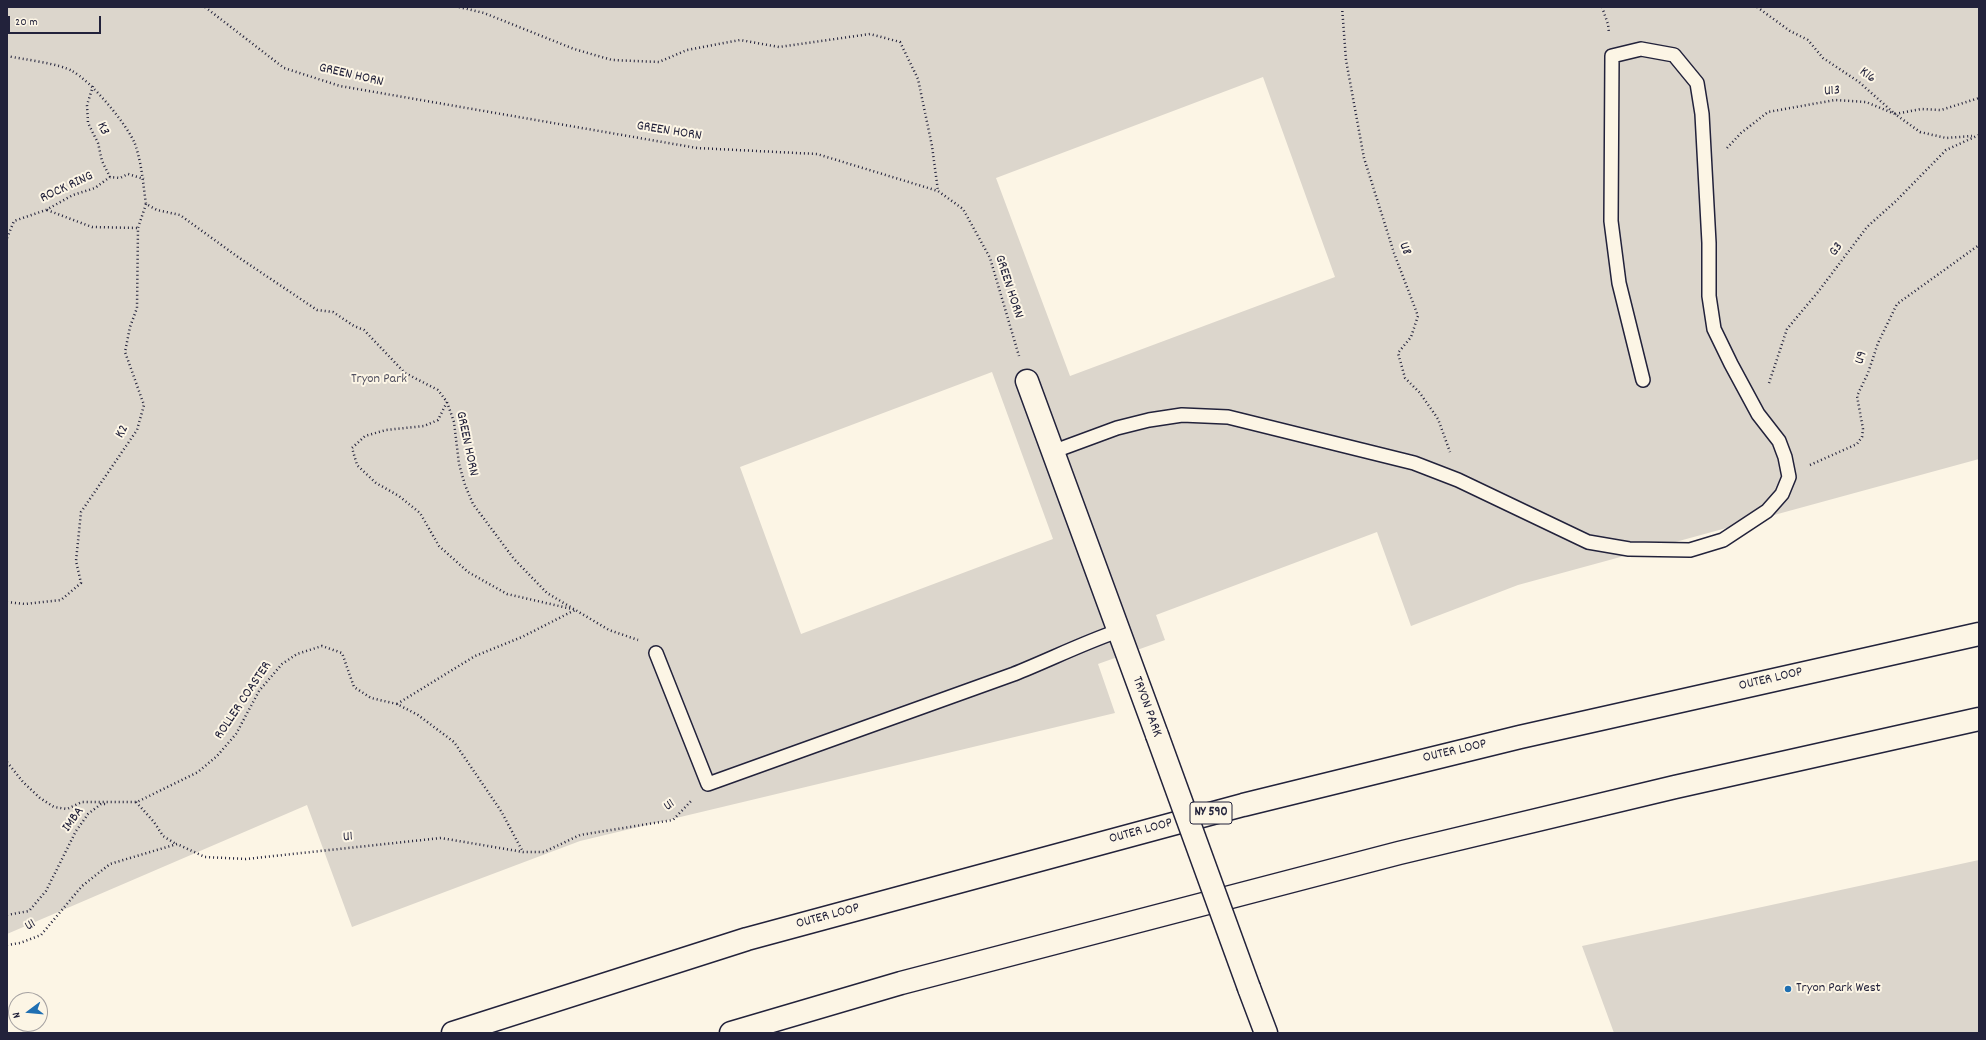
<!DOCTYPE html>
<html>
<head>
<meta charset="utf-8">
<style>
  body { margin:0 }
  #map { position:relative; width:1986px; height:1040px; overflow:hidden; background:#fcf5e5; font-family:Dekko,sans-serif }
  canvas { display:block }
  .frame { position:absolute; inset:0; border:8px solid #22223b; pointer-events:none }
  .north { position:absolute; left:8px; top:992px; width:40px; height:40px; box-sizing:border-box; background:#fcf5e5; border:1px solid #a5a1a1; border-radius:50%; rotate:254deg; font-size:11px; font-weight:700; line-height:16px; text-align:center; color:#22223b }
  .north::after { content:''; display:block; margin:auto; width:14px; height:18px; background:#1f6fb2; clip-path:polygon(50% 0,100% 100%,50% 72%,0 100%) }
  .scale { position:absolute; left:8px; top:16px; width:93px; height:18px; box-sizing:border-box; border:2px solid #22223b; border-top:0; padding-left:5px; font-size:12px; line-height:14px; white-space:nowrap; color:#22223b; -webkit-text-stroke:3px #fcf5e5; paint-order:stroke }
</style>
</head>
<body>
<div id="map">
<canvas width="1986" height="1040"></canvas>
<div class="frame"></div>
<div class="north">N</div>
<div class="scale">20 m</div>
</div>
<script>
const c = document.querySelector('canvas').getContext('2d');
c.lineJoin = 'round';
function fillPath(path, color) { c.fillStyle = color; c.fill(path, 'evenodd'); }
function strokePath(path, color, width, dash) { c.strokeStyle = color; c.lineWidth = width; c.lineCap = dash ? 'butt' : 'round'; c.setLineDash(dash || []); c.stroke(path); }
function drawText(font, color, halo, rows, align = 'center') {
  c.font = font + ' Dekko,sans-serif'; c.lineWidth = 4; c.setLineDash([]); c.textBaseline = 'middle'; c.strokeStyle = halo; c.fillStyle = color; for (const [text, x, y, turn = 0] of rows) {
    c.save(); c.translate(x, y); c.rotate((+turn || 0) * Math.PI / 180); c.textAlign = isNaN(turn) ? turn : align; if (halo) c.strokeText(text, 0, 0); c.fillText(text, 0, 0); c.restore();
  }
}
fillPath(new Path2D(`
  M 7,7 L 1979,7 L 1979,459 L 1518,585 L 1411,626 L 1377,532 L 1156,615 L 1165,640 L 1098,664 L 1115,713 L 580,841 L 352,927 L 307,805 L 7,934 ZM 1263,77 L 1335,277 L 1070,376 L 996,178 ZM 992,372 L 1053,539 L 801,634 L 740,467 Z
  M 1979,860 L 1979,1033 L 1614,1033 L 1582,946 Z`), '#dcd6cc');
const lane = new Path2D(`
  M 1052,452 L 1117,428 L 1149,420 L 1182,415 L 1228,417 L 1414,463 L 1458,480 L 1588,542 L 1629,549 L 1690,550 L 1723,540 L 1767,511 L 1782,494 L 1789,477 L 1785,457 L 1779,441 L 1758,414 L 1731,364 L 1714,329 L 1709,296 L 1709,243 L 1702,114 L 1697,83 L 1674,55 L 1641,49 L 1612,56 L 1611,221 L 1619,283 L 1643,380
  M 656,653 L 708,784 L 1014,674 C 1049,660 1083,643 1118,631`);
const street = new Path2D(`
  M 1027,381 L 1157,735
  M 1249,988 L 1266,1033`);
const highway = new Path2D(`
  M 453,1033 L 747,939 L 1243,805 L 1520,737 L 1979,634
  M 731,1033 L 901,983 L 1399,853 L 1675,787 L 1979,719`);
strokePath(lane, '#22223b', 16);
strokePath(street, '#22223b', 25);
strokePath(highway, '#22223b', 25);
strokePath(new Path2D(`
  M 205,7 L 284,68 L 340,86 L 697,148 L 817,154 L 938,191 L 963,209 L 990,258 L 1019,356
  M 459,7 L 484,13 L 574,49 L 612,60 L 659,62 L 687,50 L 740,40 L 779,47 L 870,34 L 900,42 L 918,79 L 932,146 L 938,191
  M 1342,7 L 1346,60 L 1364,158 L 1394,253 L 1418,316 L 1411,337 L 1398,353 L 1405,378 L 1420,393 L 1438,419 L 1450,452
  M 1602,7 L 1608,24 L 1609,33
  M 1757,7 L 1790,31 L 1808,40 L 1823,58 L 1859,82 L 1895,114 L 1921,109 L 1941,110 L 1979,98
  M 7,56 C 22,59 61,64 72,71 C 91,81 127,124 135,144 C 142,164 143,184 146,204 L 157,210 L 180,215 L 238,257 L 317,310 L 333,312 L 354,326 L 364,330 L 405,373 L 438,390 L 447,402 L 454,422 L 459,464 L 465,485 L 473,504 L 514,559 L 547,593 L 609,630 L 638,640
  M 93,86 L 87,105 L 88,123 L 98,143 L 102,161 L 110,177
  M 1727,148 L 1741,133 L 1768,112 L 1835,100 L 1866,102 L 1895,114 L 1920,132 L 1946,138 L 1972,136
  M 47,210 L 92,227 L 138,228
  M 7,238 L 14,221 L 46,210 L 73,195 L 95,188 L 110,177 L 120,178 L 128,174 L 144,179
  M 1769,383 L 1787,329 L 1818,292 L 1867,227 L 1896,201 L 1946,150 L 1979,135
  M 447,402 L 438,420 L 424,426 L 386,430 L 365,436 L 352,448 L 357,465 L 376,483 L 399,496 L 420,513 L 439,546 L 468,572 L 507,594 L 572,609
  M 1810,465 L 1857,444 L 1862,437 L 1863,429 L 1857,396 L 1868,373 L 1878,343 L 1897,304 L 1979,245
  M 7,602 L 25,604 L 61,600 L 81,583 L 76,561 L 81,512 L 137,430 L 144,405 L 125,352 L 130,327 L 137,308 L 138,228 L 146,204
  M 397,704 L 475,656 L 522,637 L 575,610
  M 7,762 L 23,782 L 40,798 L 54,807 L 67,809 L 82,802 L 137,802 L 198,772 L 217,756 L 236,734 L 259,691 L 282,664 L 297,654 L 322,646 L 342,653 L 354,687 L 371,698 L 397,704 L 418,715 L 454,742 L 501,811 L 523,852
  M 136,802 L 154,822 L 163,836 L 176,844
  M 7,915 L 29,911 L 46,891 L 76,831 L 88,814 L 101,804 L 107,804
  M 7,945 L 20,943 L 41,935 L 82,886 L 110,864 L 177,844 L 205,857 L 246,859 L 441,838 L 523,852 L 544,852 L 580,835 L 673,820 L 692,800`), '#22223b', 2.5, [1, 3]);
strokePath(lane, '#fcf5e5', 13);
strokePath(street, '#fcf5e5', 22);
strokePath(highway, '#fcf5e5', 22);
const streetBridge = new Path2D(`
  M 1157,735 L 1249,988`);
strokePath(streetBridge, '#22223b', 25, []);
strokePath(streetBridge, '#fcf5e5', 22);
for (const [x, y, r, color] of [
  [1788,989,4,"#1f6fb2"]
]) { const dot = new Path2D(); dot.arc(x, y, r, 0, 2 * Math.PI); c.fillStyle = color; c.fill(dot); strokePath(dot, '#fcf5e5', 1.5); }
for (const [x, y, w] of [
  [1211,813,42]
]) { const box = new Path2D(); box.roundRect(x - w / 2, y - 11, w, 22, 3); c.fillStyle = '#fcf5e5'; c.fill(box); strokePath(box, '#22223b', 1); }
drawText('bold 13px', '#22223b', null, [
  ["NY 590",1211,813]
]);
drawText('14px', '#22223b', '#fcf5e5', [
  ["GREEN HORN",351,76,13],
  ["K16",1867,76,38],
  ["U13",1832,92,-4],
  ["K3",102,129,67],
  ["GREEN HORN",669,132,9],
  ["ROCK RING",67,188,-25],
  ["U8",1404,249,70],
  ["G3",1837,250,-53],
  ["GREEN HORN",1008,287,72],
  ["U9",1862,358,-71],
  ["K2",123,432,-60],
  ["GREEN HORN",466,444,78],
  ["OUTER LOOP",1771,680,-13],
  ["ROLLER COASTER",244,701,-56],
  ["TRYON PARK",1146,707,70],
  ["OUTER LOOP",1455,752,-13],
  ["U1",670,806,-35],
  ["IMBA",74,820,-54],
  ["OUTER LOOP",1141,832,-15],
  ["U1",348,838,-6],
  ["OUTER LOOP",828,917,-15],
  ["U1",31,926,-32]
]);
drawText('14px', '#504f5f', '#fcf5e5', [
  ["Tryon Park",379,380]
]);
drawText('14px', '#22223b', '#fcf5e5', [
  ["Tryon Park West",1796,989]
], 'left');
</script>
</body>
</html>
